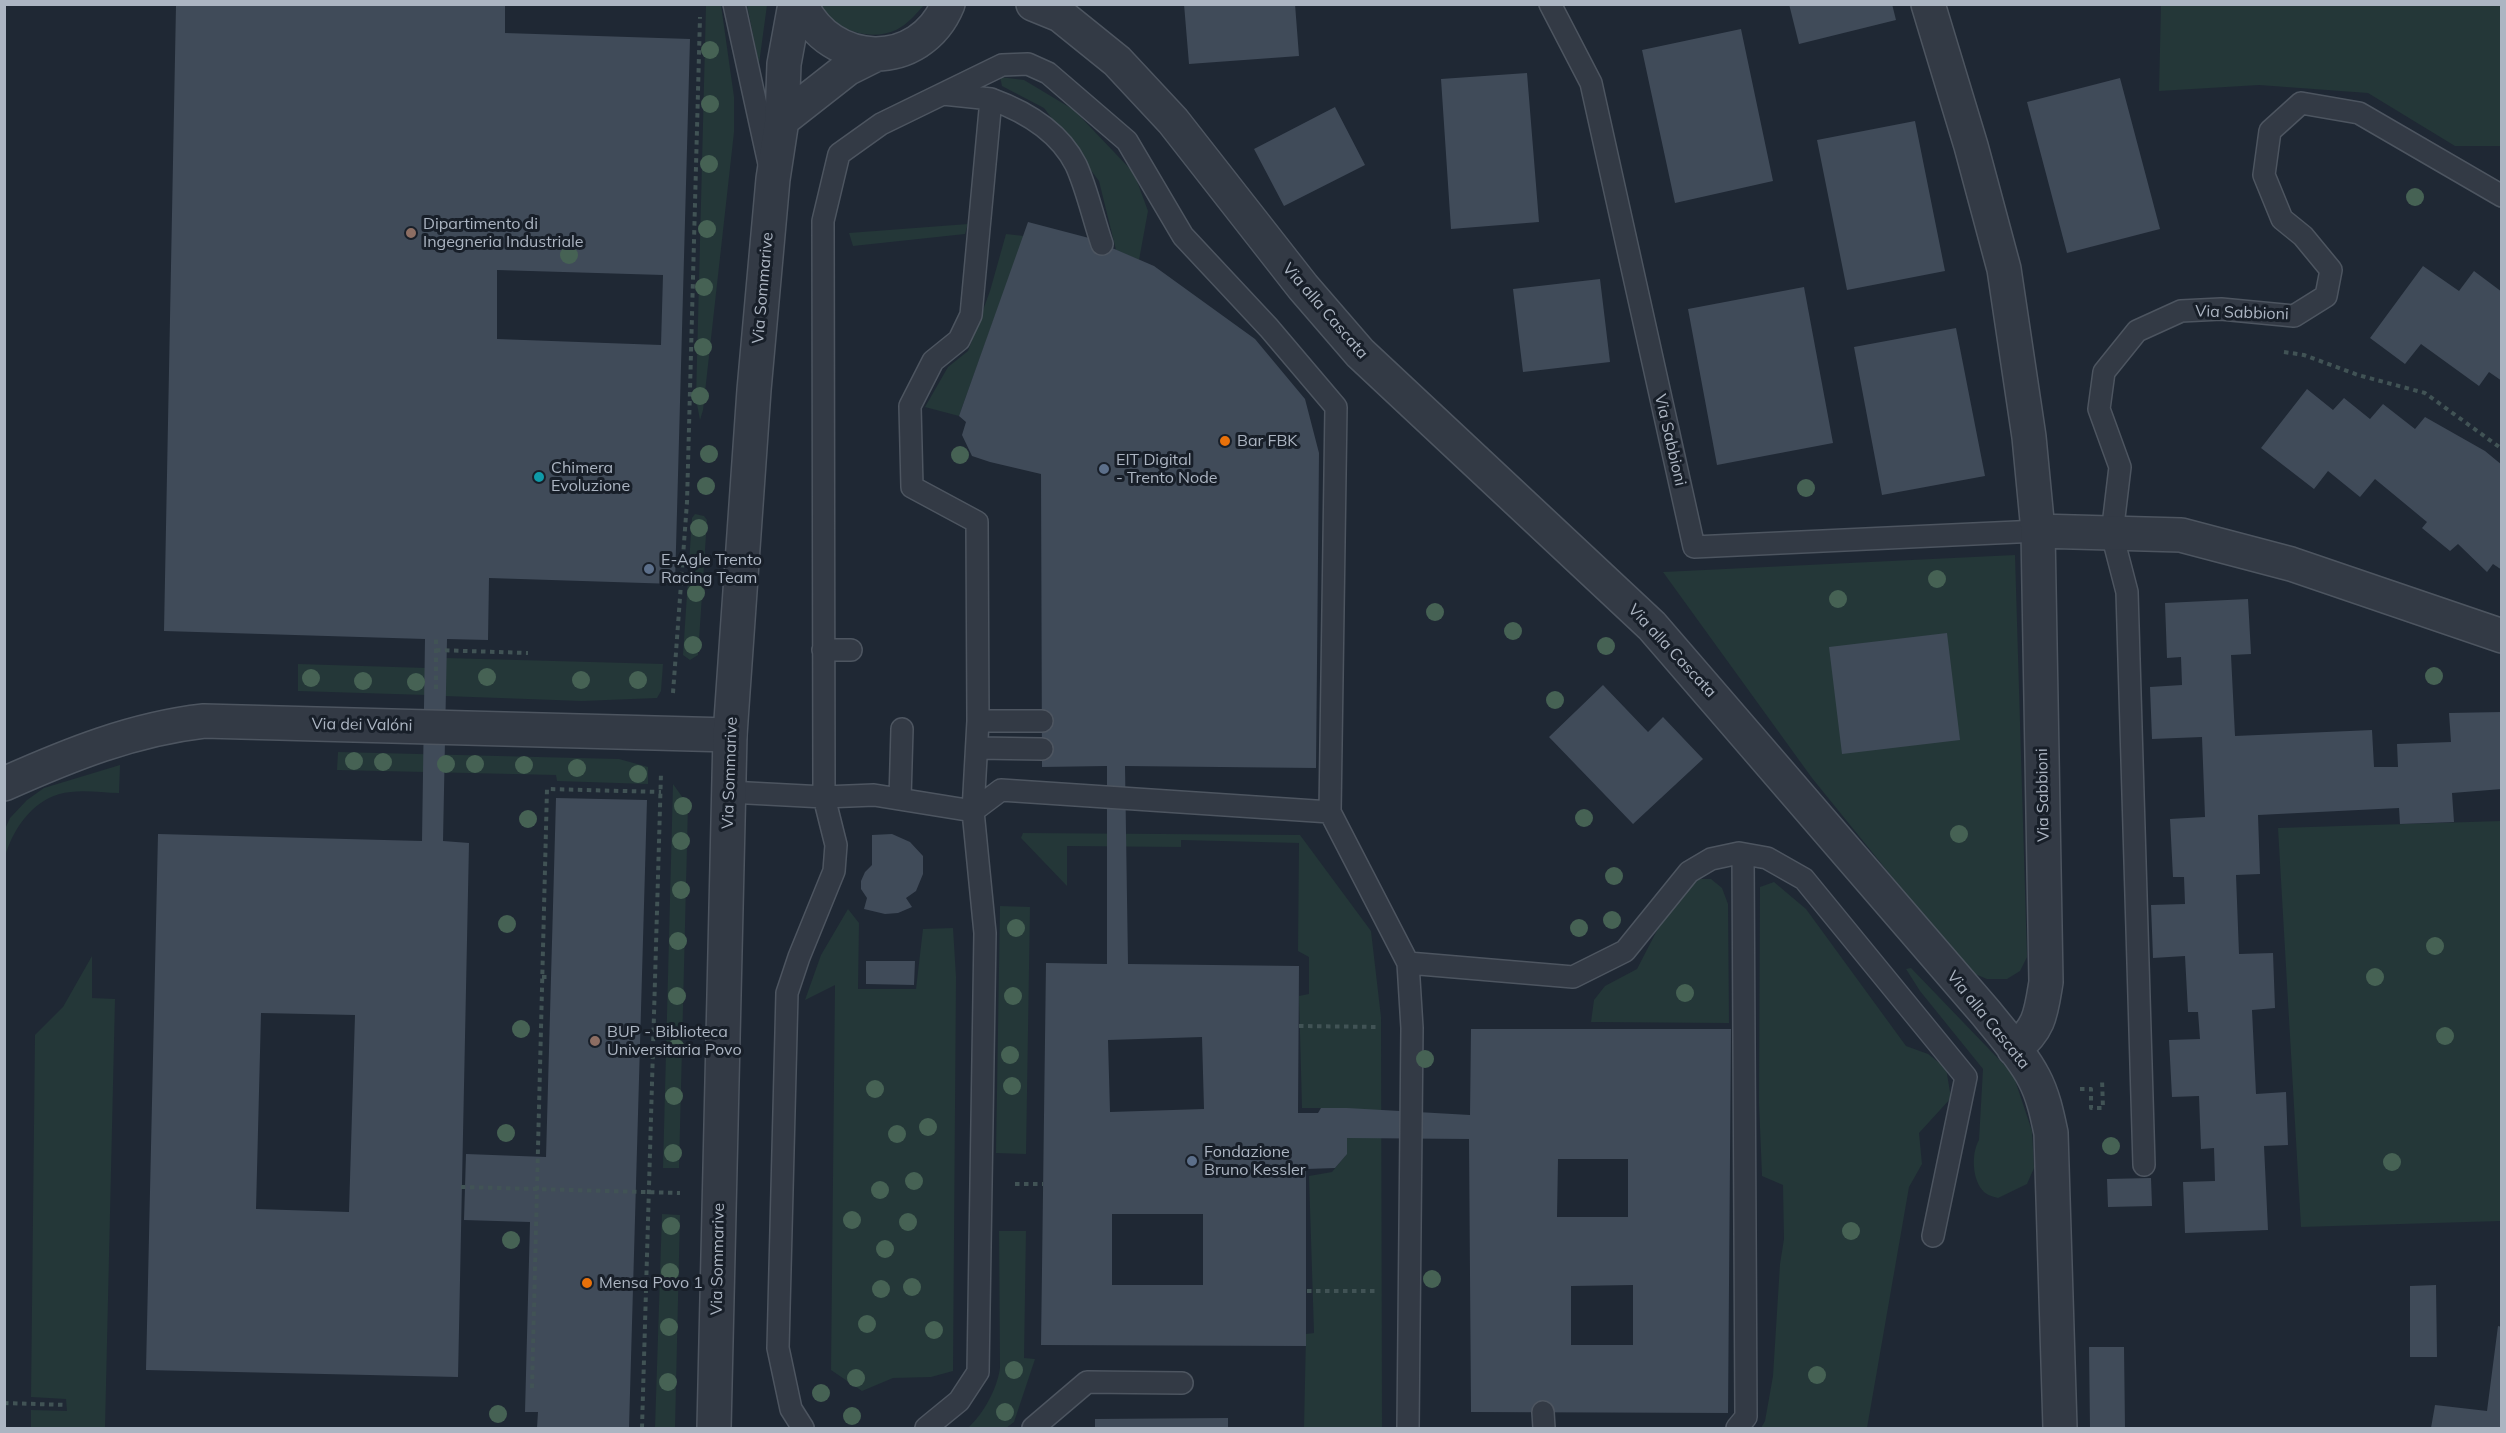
<!DOCTYPE html>
<html>
<head>
<meta charset="utf-8">
<style>
  body { margin:0 }
  #map { position:relative; width:2506px; height:1433px; overflow:hidden; background:#1f2834; font-family:Mulish,sans-serif }
  canvas { display:block }
  .frame { position:absolute; inset:0; border:6px solid #acb5c2; pointer-events:none }
</style>
</head>
<body>
<div id="map">
<canvas width="2506" height="1433"></canvas>
<div class="frame"></div>
</div>
<script>
const c = document.querySelector('canvas').getContext('2d');
c.lineJoin = 'round';
function fillPath(path, color) { c.fillStyle = color; c.fill(path, 'evenodd'); }
function strokePath(path, color, width, dash) { c.strokeStyle = color; c.lineWidth = width; c.lineCap = dash ? 'butt' : 'round'; c.setLineDash(dash || []); c.stroke(path); }
function drawText(font, color, halo, rows, align = 'center') {
  c.font = font + ' Mulish,sans-serif'; c.lineWidth = 6; c.setLineDash([]); c.textBaseline = 'middle'; c.strokeStyle = halo; c.fillStyle = color; for (const [text, x, y, turn = 0] of rows) {
    c.save(); c.translate(x, y); c.rotate((+turn || 0) * Math.PI / 180); c.textAlign = isNaN(turn) ? turn : align; if (halo) c.strokeText(text, 0, 0); c.fillText(text, 0, 0); c.restore();
  }
}
fillPath(new Path2D(`
  M 706,5 L 721,5 L 734,97 L 734,132 L 703,410 L 700,420 L 696,399 Z
  M 747,5 L 767,5 L 759,64 Z
  M 821,5 L 924,5 C 915,15 908,24 896,30 C 870,42 834,30 821,5 Z
  M 2161,5 L 2501,5 L 2501,146 L 2455,146 L 2368,93 L 2259,85 L 2159,91 Z
  M 1000,77 L 1024,80 L 1074,110 L 1134,173 L 1148,211 L 1139,260 L 1116,250 L 1099,181 L 1044,108 L 1002,86 Z
  M 968,224 L 965,234 L 853,246 L 849,233 Z
  M 1006,234 L 1024,236 L 959,416 L 925,407 L 948,367 L 968,351 L 990,291 Z
  M 695,514 L 704,516 L 707,520 L 698,655 L 690,660 L 683,655 L 692,518 Z
  M 2015,555 L 2027,957 L 2020,971 L 2007,979 L 1987,979 L 1975,974 L 1948,946 L 1812,778 L 1663,572 Z
  M 446,658 L 663,664 L 661,691 L 657,698 L 582,701 L 445,696 Z
  M 298,664 L 427,668 L 426,695 L 298,691 Z
  M 338,752 L 619,759 L 648,767 L 648,784 L 557,781 L 556,775 L 337,770 Z
  M 120,765 L 119,793 C 103,793 87,790 71,792 C 37,794 13,827 5,857 L 5,829 L 10,818 L 27,800 L 44,788 Z
  M 673,784 L 688,805 L 679,1168 L 663,1168 Z
  M 2501,821 L 2501,1221 L 2301,1227 L 2278,828 Z
  M 1023,833 L 1300,835 L 1371,931 L 1381,1017 L 1382,1428 L 1304,1428 L 1306,1334 L 1314,1333 L 1309,1176 L 1332,1172 L 1345,1156 L 1346,1108 L 1302,1108 L 1299,996 L 1309,994 L 1309,957 L 1298,951 L 1299,843 L 1181,840 L 1181,847 L 1067,846 L 1067,886 L 1021,838 Z
  M 1695,879 L 1711,879 L 1722,888 L 1728,904 L 1729,1023 L 1591,1022 L 1594,1000 L 1605,986 L 1637,969 L 1666,913 Z
  M 1774,882 L 1806,909 L 1906,1046 L 1928,1054 L 1946,1068 L 1951,1098 L 1919,1133 L 1922,1164 L 1909,1187 L 1867,1428 L 1761,1428 L 1765,1421 L 1773,1376 L 1780,1264 L 1784,1239 L 1783,1185 L 1762,1176 L 1759,1103 L 1760,887 Z
  M 1000,906 L 1030,907 L 1026,1154 L 996,1153 Z
  M 848,909 L 859,923 L 858,989 L 916,989 L 923,929 L 953,928 L 956,977 L 953,1371 L 931,1377 L 893,1378 L 862,1391 L 831,1370 L 835,985 L 805,1000 L 821,955 Z
  M 92,956 L 92,998 L 115,999 L 105,1428 L 31,1428 L 31,1410 L 67,1411 L 66,1399 L 31,1397 L 35,1035 L 63,1007 Z
  M 1911,968 L 2013,1074 L 2032,1131 L 2034,1168 L 2027,1184 L 1998,1198 C 1994,1197 1987,1195 1984,1192 C 1972,1180 1971,1154 1979,1140 L 1983,1069 L 1920,991 L 1906,969 Z
  M 662,1214 L 680,1215 L 675,1428 L 655,1428 Z
  M 999,1231 L 1026,1231 L 1024,1358 L 1035,1359 L 1014,1422 L 1006,1428 L 968,1428 C 984,1413 997,1389 1000,1368 Z`), '#243738');
fillPath(new Path2D(`
  M 1184,4 L 1295,4 L 1299,56 L 1189,64 Z
  M 1789,4 L 1892,4 L 1896,20 L 1799,44 Z
  M 176,5 L 505,5 L 505,33 L 690,39 L 675,584 L 489,578 L 488,640 L 447,639 L 443,841 L 469,843 L 458,1377 L 146,1370 L 158,834 L 422,841 L 425,639 L 164,631 ZM 497,270 L 663,275 L 661,345 L 497,339 ZM 261,1013 L 355,1015 L 349,1212 L 256,1209 Z
  M 1741,29 L 1773,181 L 1675,203 L 1642,50 Z
  M 1527,73 L 1539,222 L 1451,229 L 1441,79 Z
  M 2120,78 L 2160,229 L 2067,253 L 2027,102 Z
  M 1335,107 L 1365,165 L 1284,206 L 1254,149 Z
  M 1915,121 L 1945,271 L 1847,290 L 1817,140 Z
  M 1028,222 L 1089,238 L 1154,266 L 1255,339 L 1305,399 L 1319,453 L 1316,768 L 1125,766 L 1128,964 L 1299,966 L 1298,1113 L 1318,1113 L 1321,1108 L 1347,1108 L 1470,1115 L 1471,1029 L 1731,1029 L 1728,1413 L 1471,1412 L 1469,1139 L 1347,1138 L 1347,1154 L 1335,1168 L 1306,1169 L 1306,1346 L 1041,1345 L 1046,963 L 1107,964 L 1107,766 L 1042,767 L 1041,474 L 990,462 L 972,456 L 962,435 L 966,422 L 959,416 ZM 1202,1037 L 1204,1109 L 1110,1112 L 1108,1040 ZM 1558,1159 L 1628,1159 L 1628,1217 L 1557,1217 ZM 1112,1214 L 1203,1214 L 1203,1285 L 1112,1285 ZM 1633,1285 L 1633,1345 L 1571,1345 L 1571,1286 Z
  M 2423,266 L 2459,291 L 2474,271 L 2502,292 L 2502,381 L 2489,372 L 2479,386 L 2421,344 L 2405,364 L 2370,338 Z
  M 1600,279 L 1610,362 L 1523,372 L 1513,289 Z
  M 1804,287 L 1833,443 L 1717,465 L 1688,309 Z
  M 1956,328 L 1985,476 L 1882,495 L 1854,347 Z
  M 2307,389 L 2333,410 L 2344,398 L 2370,419 L 2383,404 L 2415,429 L 2425,417 L 2485,451 L 2502,465 L 2502,570 L 2493,564 L 2487,572 L 2458,544 L 2450,551 L 2422,528 L 2427,522 L 2375,479 L 2360,497 L 2328,471 L 2314,489 L 2261,448 Z
  M 2248,599 L 2251,654 L 2231,655 L 2235,736 L 2372,730 L 2374,767 L 2398,767 L 2397,744 L 2451,742 L 2449,713 L 2502,712 L 2502,789 L 2452,793 L 2454,822 L 2400,824 L 2399,808 L 2258,815 L 2260,874 L 2236,875 L 2239,954 L 2273,953 L 2275,1008 L 2252,1010 L 2256,1094 L 2286,1092 L 2288,1145 L 2264,1146 L 2268,1230 L 2185,1233 L 2183,1182 L 2215,1181 L 2214,1148 L 2201,1149 L 2199,1096 L 2172,1097 L 2169,1040 L 2200,1039 L 2198,1012 L 2188,1012 L 2185,956 L 2153,958 L 2151,905 L 2185,904 L 2184,877 L 2173,877 L 2170,819 L 2205,817 L 2202,737 L 2152,739 L 2150,687 L 2182,685 L 2181,657 L 2167,658 L 2165,603 Z
  M 1947,633 L 1960,740 L 1842,754 L 1829,647 Z
  M 1603,685 L 1648,732 L 1663,717 L 1703,759 L 1633,824 L 1549,737 Z
  M 556,798 L 647,800 L 629,1428 L 537,1428 L 538,1412 L 525,1412 L 530,1222 L 464,1220 L 466,1154 L 546,1157 Z
  M 892,834 L 910,842 L 923,856 L 923,874 L 916,891 L 906,898 L 912,907 L 898,913 L 885,914 L 864,909 L 867,898 L 861,889 L 861,881 L 865,872 L 872,865 L 872,835 Z
  M 866,961 L 915,961 L 914,985 L 866,984 Z
  M 2151,1178 L 2152,1206 L 2108,1207 L 2107,1179 Z
  M 2436,1285 L 2437,1357 L 2410,1357 L 2410,1286 Z
  M 2498,1326 L 2502,1327 L 2502,1428 L 2431,1428 L 2435,1405 L 2487,1411 Z
  M 2089,1347 L 2124,1347 L 2125,1428 L 2090,1428 Z
  M 1228,1418 L 1228,1428 L 1095,1428 L 1095,1419 Z`), '#404b59');
const service = new Path2D(`
  M 734,4 L 769,164
  M 1550,4 L 1591,83 L 1694,547 L 2038,531
  M 943,94 L 991,99 L 971,315 L 959,340 L 933,361 L 910,406 L 912,487 L 977,522 L 978,721
  M 991,99 C 1024,111 1059,131 1076,165 C 1087,189 1093,218 1102,244
  M 823,650 L 851,650
  M 978,748 L 1042,749
  M 729,792 L 824,797 L 874,795 L 973,811 L 978,721 L 1042,721
  M 900,799 L 902,729
  M 1408,963 L 1573,977 L 1625,951 L 1689,872 L 1711,859 L 1739,853 L 1767,858 L 1804,879 L 1966,1077 L 1933,1236
  M 2144,1165 L 2127,592 L 2112,534 L 2120,467 L 2099,409 L 2104,372 L 2137,331 L 2181,311 L 2221,309 L 2294,316 L 2326,296 L 2331,270 L 2303,236 L 2282,219 L 2264,175 L 2270,131 L 2301,103 L 2359,113 L 2502,196
  M 1543,1412 L 1544,1428
  M 803,1428 L 791,1409 L 778,1348 L 787,993 L 799,957 L 834,871 L 836,845 L 824,797 L 823,221 L 839,154 L 881,124 L 1002,65 L 1028,64 L 1048,73 L 1127,141 L 1183,236 L 1269,328 L 1336,407 L 1330,812
  M 926,1428 L 959,1401 L 978,1372 L 985,933 L 973,811 L 1001,790 L 1330,812 L 1408,963 L 1412,1028 L 1408,1428
  M 1033,1428 L 1087,1382 L 1182,1383
  M 1737,1428 L 1746,1417 L 1743,854`);
const minor = new Path2D(`
  M 1033,4 L 1060,15 L 1117,61 L 1173,121 L 1303,287 L 1360,353 L 1652,626 L 1986,1013 C 2002,1033 2022,1055 2034,1078 C 2043,1095 2047,1114 2051,1133 L 2060,1428
  M 1928,4 L 1971,146 L 2004,269 L 2029,437 L 2038,531 L 2046,982 C 2041,1013 2040,1029 2014,1049
  M 2038,531 L 2181,535 L 2291,564 L 2502,636
  M 4,784 C 69,755 133,729 204,721 L 730,735`);
const tertiary = new Path2D(`
  M 801,4 C 830,69 920,72 948,4
  M 782,120 L 847,69 L 875,55
  M 714,1428 L 730,735 L 754,390 L 773,179 L 782,120 L 784,64 L 795,4`);
strokePath(service, '#4d5560', 24);
strokePath(minor, '#4d5560', 36);
strokePath(tertiary, '#4d5560', 36);
strokePath(new Path2D(`
  M 2284,352 L 2304,355 L 2358,375 L 2425,393 L 2502,449
  M 436,650 L 528,653
  M 436,689 L 436,639
  M 673,693 L 687,502 L 700,17
  M 542,977 L 551,977
  M 1299,1026 L 1379,1027
  M 2080,1089 L 2091,1089 L 2091,1108 L 2103,1108 L 2102,1078
  M 1015,1184 L 1043,1184
  M 461,1187 L 680,1193
  M 1307,1291 L 1376,1291
  M 532,1388 L 547,789 L 661,792
  M 4,1403 L 67,1405
  M 642,1428 L 661,773`), '#415355', 4, [4.5, 4.5]);
strokePath(service, '#333a45', 21);
strokePath(minor, '#333a45', 33);
strokePath(tertiary, '#333a45', 33);
c.fillStyle = '#466254';
for (const [x, y] of [
  [710,50],
  [710,104],
  [709,164],
  [2415,197],
  [707,229],
  [569,255],
  [704,287],
  [703,347],
  [700,396],
  [709,454],
  [960,455],
  [706,486],
  [1806,488],
  [699,528],
  [1937,579],
  [696,593],
  [1838,599],
  [1435,612],
  [1513,631],
  [693,645],
  [1606,646],
  [2434,676],
  [487,677],
  [311,678],
  [581,680],
  [638,680],
  [363,681],
  [416,682],
  [1555,700],
  [354,761],
  [383,762],
  [446,764],
  [475,764],
  [524,765],
  [577,768],
  [638,774],
  [683,806],
  [1584,818],
  [528,819],
  [1959,834],
  [681,841],
  [1614,876],
  [681,890],
  [1612,920],
  [507,924],
  [1016,928],
  [1579,928],
  [678,941],
  [2435,946],
  [2375,977],
  [1685,993],
  [677,996],
  [1013,996],
  [521,1029],
  [2445,1036],
  [676,1048],
  [1010,1055],
  [1425,1059],
  [1012,1086],
  [875,1089],
  [674,1096],
  [928,1127],
  [506,1133],
  [897,1134],
  [2111,1146],
  [673,1153],
  [2392,1162],
  [914,1181],
  [880,1190],
  [852,1220],
  [908,1222],
  [671,1226],
  [1851,1231],
  [511,1240],
  [885,1249],
  [670,1272],
  [1432,1279],
  [912,1287],
  [881,1289],
  [867,1324],
  [669,1327],
  [934,1330],
  [1014,1370],
  [1817,1375],
  [856,1378],
  [668,1382],
  [821,1393],
  [1005,1412],
  [498,1414],
  [852,1416]
]) { c.beginPath(); c.arc(x, y, 9, 0, 2 * Math.PI); c.fill(); }
for (const [x, y, r, color] of [
  [411,233,6,"#8d6e63"],
  [1225,441,6,"#e8710a"],
  [1104,469,6,"#5c6f8a"],
  [539,477,6,"#0f9aa8"],
  [649,569,6,"#5c6f8a"],
  [595,1041,6,"#8d6e63"],
  [1192,1161,6,"#5c6f8a"],
  [587,1283,6,"#e8710a"]
]) { const dot = new Path2D(); dot.arc(x, y, r, 0, 2 * Math.PI); c.fillStyle = color; c.fill(dot); strokePath(dot, '#181f29', 2); }
drawText('16px', '#acb5c2', '#181f29', [
  ["Dipartimento di",423,224],
  ["Ingegneria Industriale",423,242],
  ["Bar FBK",1237,441],
  ["EIT Digital",1116,460],
  ["- Trento Node",1116,478],
  ["Chimera",551,468],
  ["Evoluzione",551,486],
  ["E-Agle Trento",661,560],
  ["Racing Team",661,578],
  ["BUP - Biblioteca",607,1032],
  ["Universitaria Povo",607,1050],
  ["Fondazione",1204,1152],
  ["Bruno Kessler",1204,1170],
  ["Mensa Povo 1",599,1283]
], 'left');
drawText('16px', '#acb5c2', '#181f29', [
  ["Via Sommarive",763,288,-85],
  ["Via alla Cascata",1325,311,49],
  ["Via Sabbioni",2242,313,2],
  ["Via Sabbioni",1670,440,77],
  ["Via alla Cascata",1672,651,47],
  ["Via dei Valóni",362,725,1],
  ["Via Sommarive",730,773,-88],
  ["Via Sabbioni",2043,795,-91],
  ["Via alla Cascata",1988,1020,51],
  ["Via Sommarive",718,1259,-89]
]);
</script>
</body>
</html>
